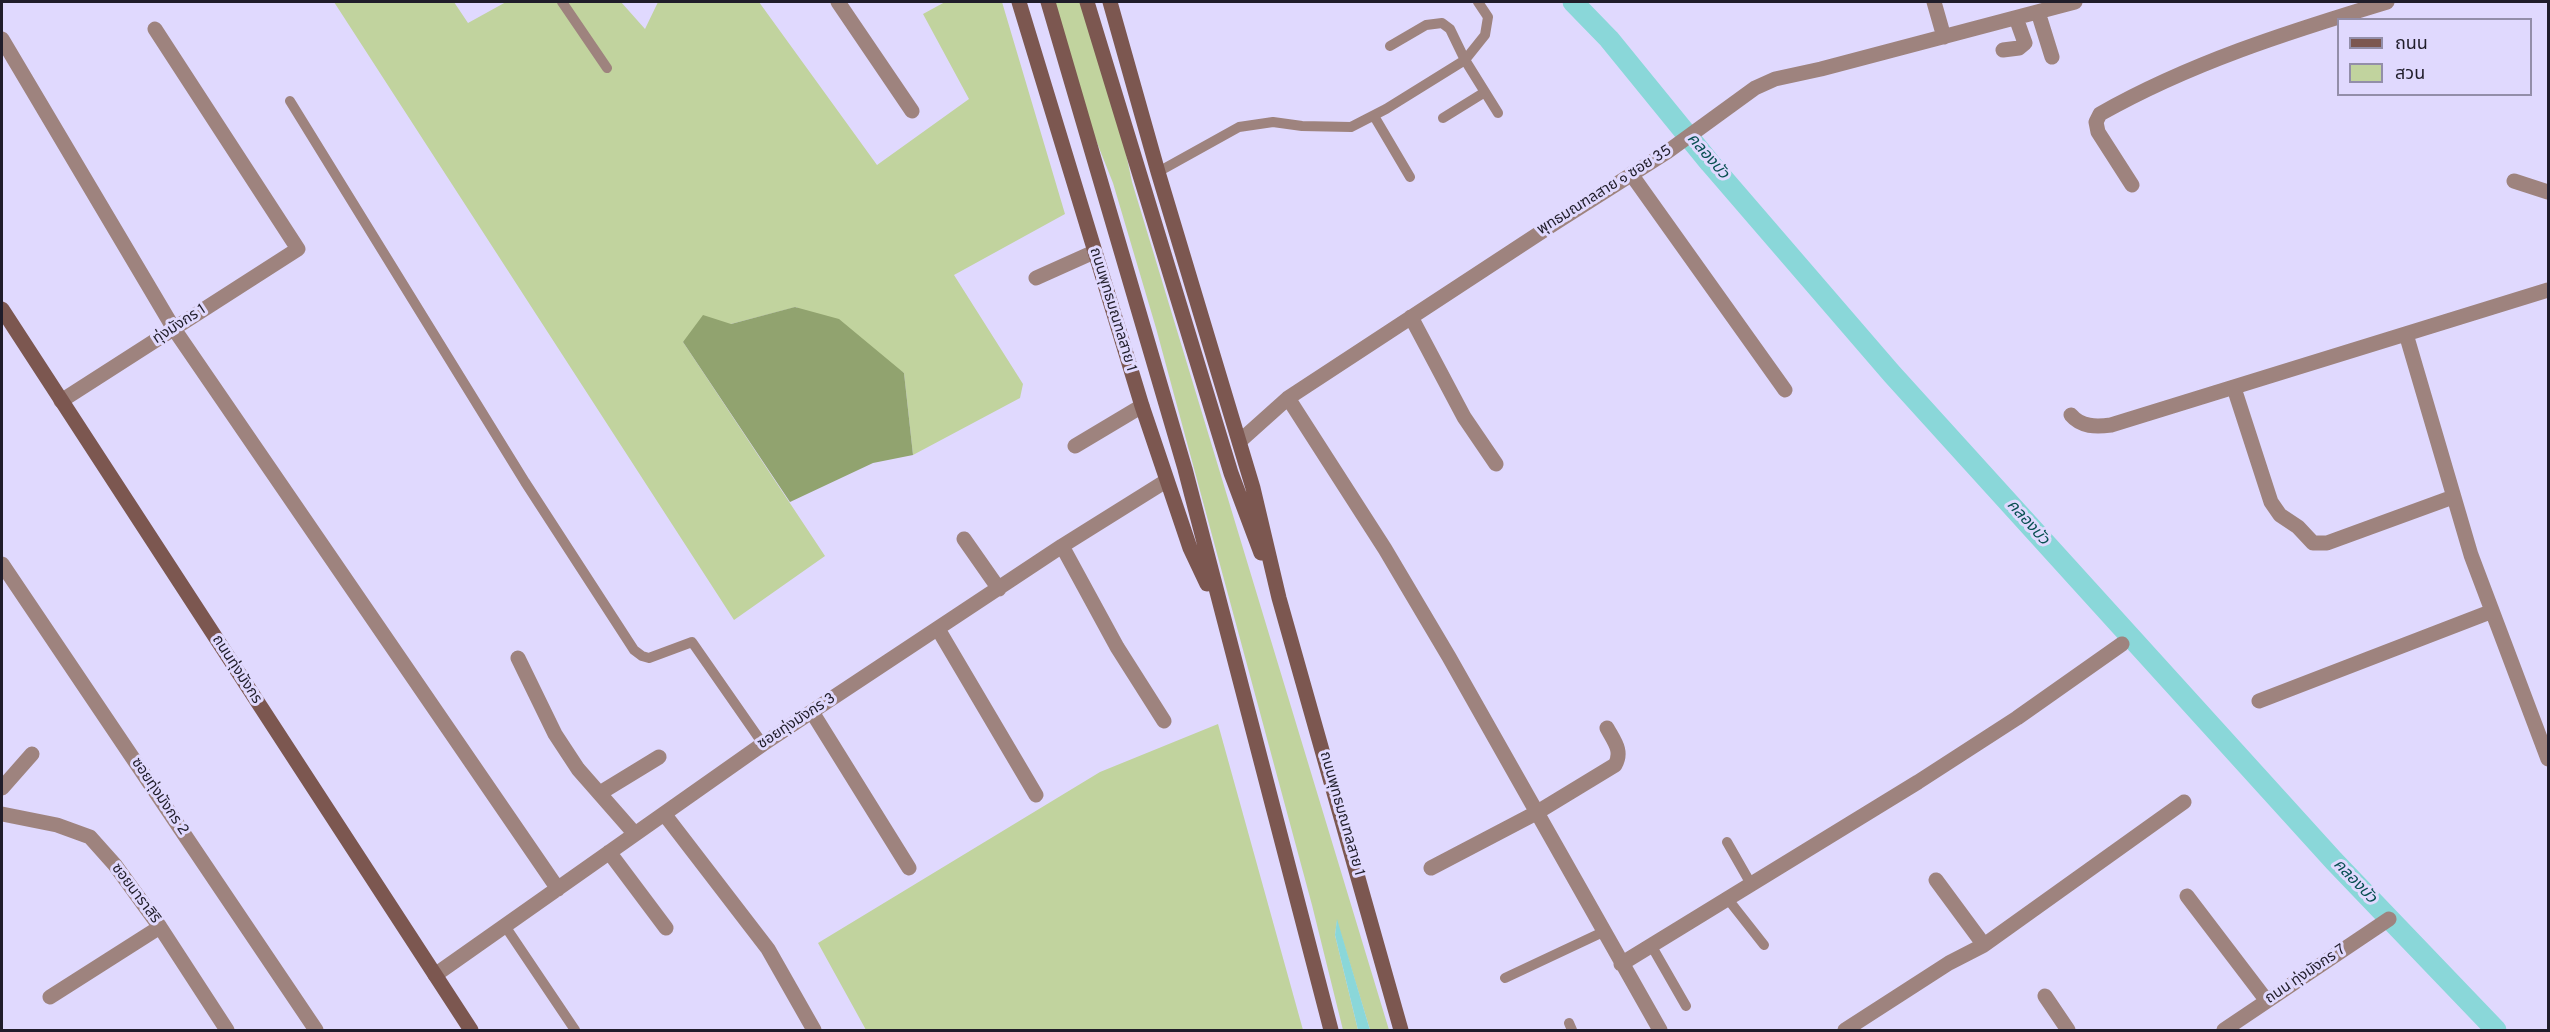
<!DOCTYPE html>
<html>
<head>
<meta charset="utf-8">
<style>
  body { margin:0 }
  #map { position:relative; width:2550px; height:1032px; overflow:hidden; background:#e0d9fe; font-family:Overpass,"Noto Sans Thai",sans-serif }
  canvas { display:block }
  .frame { position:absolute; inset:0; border:3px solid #201d2a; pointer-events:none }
  .legend { position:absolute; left:2337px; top:18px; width:195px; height:78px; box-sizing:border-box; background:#e0d9fe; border:2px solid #938ea9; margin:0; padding:8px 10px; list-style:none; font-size:18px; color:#201d2a }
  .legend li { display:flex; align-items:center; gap:12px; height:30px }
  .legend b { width:30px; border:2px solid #938ea9 }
</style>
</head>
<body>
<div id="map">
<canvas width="2550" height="1032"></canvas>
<div class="frame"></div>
<ul class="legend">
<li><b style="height:8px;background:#7c5750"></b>ถนน</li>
<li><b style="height:16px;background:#c1d39e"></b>สวน</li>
</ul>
</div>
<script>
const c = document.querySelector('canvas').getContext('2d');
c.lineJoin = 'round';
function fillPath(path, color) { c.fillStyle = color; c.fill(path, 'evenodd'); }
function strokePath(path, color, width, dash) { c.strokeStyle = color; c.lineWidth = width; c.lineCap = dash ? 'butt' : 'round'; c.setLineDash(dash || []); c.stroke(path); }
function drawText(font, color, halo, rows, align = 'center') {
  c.font = font + ' Overpass,"Noto Sans Thai",sans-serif'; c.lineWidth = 6; c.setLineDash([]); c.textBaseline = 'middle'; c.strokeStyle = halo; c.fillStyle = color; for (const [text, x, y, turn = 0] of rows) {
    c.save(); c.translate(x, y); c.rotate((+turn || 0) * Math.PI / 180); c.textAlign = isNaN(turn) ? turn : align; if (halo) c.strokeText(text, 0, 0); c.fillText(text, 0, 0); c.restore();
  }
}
fillPath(new Path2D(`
  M 334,2 L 454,2 L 468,23 L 506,2 L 621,2 L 645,29 L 658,2 L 759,2 L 877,165 L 969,99 L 923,14 L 945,2 L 1002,2 L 1065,214 L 954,275 L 1023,384 L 1020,398 L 913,455 L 904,373 L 796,307 L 731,324 L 683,342 L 825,556 L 734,620 Z
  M 1041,2 L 1094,2 L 1132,182 L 1389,1030 L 1370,1030 L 1337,921 L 1335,935 L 1358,1030 L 1343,1030 L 1312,905 L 1156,328 L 1113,183 Z
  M 1218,724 L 1303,1030 L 866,1030 L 818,943 L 1100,772 Z`), '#c1d39e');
fillPath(new Path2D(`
  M 795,307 L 839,319 L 904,373 L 913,455 L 873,463 L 790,502 L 683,342 L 703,315 L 731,324 Z`), '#91a36f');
fillPath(new Path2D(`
  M 1337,919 L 1370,1030 L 1358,1030 L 1335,935 Z`), '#8ad7d9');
strokePath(new Path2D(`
  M 1573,2 L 1609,39 L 1710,163 L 1892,374 L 2334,861 L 2496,1030`), '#8ad7d9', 21);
strokePath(new Path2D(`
  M 562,2 L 607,68
  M 1390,46 L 1426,25 L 1442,23 L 1450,29 L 1465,60 L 1498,113
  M 290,101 L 525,482 L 634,650 L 642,656 L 649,658 L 692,642 L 763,744
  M 1374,116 L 1410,177
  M 1443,118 L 1485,92
  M 1158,172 L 1239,127 L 1273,122 L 1302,126 L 1351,127 L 1386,109 L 1465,60 L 1485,35 L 1488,17 L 1478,2
  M 1727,842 L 1751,884
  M 1727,898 L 1764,945
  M 505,926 L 575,1030
  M 1651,945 L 1686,1006
  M 1505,978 L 1603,932
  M 1569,1023 L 1572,1030`), '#9e837e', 10);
strokePath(new Path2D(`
  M 838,2 L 912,111
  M 1934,2 L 1944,37
  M 2038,12 L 2052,57
  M 2,39 L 174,329 L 558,889
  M 2003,50 L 2019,48 L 2025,43 L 2016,18
  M 1631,174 L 1785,390
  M 2514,181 L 2548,192
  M 2132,185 L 2098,132 L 2096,122 L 2100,114 C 2190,63 2288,32 2387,2
  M 1036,278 L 1094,252
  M 1411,317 L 1464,417 L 1496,464
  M 2406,334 L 2471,555 L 2548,759
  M 2234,388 L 2271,502 L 2280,515 L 2298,527 L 2313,543 L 2327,543 L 2453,497
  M 1288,398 L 1385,549 L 1449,657 L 1660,1030
  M 61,401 L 298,249 L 155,29
  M 2071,415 C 2081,427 2096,427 2111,425 L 2548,290
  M 1240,441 L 1288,398 L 1555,223 L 1667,152 L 1755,88 L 1775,79 L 1821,69 L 2075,2
  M 1075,446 L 1142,406
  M 964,539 L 999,589
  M 1062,546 L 1117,647 L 1164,721
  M 2,564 L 316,1030
  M 938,629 L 1036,795
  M 518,658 L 555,734 L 578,769 L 635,834
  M 2259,701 L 2490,612
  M 812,712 L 909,868
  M 2,788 L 32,754
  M 600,793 L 659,757
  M 2,814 L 57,825 L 90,837 L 115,865 L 160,927 L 227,1030
  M 665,815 L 768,949 L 814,1030
  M 609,852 L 666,928
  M 1431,868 L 1536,813 L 1615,765 C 1623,751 1614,741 1607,728
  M 1936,880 L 1984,945
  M 2187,896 L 2267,1001
  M 1621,964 L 1918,782 L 2017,718 L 2122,644
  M 435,975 L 763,744 L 1062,546 L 1166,481
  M 2045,996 L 2068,1030
  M 50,997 L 160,927
  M 1845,1030 L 1949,963 L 1984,945 L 2184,802
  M 2224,1030 L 2389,919`), '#9e837e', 15);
strokePath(new Path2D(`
  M 1019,2 L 1142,406 L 1190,548 L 1207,584
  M 1048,2 L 1185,469 L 1331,1030
  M 1087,2 L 1231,473 L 1261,553
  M 1110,2 L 1158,172 L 1253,488 L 1279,598 L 1401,1030
  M 2,309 L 471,1030`), '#7c5750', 15);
drawText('15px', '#201d2a', '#e0d9fe', [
  ["พุทธมณฑลสาย ๑ ซอย 35",1605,191,-32],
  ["ถนนพุทธมณฑลสาย 1",1112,310,73],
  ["ทุ่งมังกร 1",180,325,-33],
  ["ถนนทุ่งมังกร",236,670,57],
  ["ซอยทุ่งมังกร 3",797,722,-33],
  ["ซอยทุ่งมังกร 2",159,797,56],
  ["ถนนพุทธมณฑลสาย 1",1341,814,74],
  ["ซอยนาราสิริ",135,894,53],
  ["ถนน ทุ่งมังกร 7",2306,975,-34]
]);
drawText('italic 16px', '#084f51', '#e0d9fe', [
  ["คลองบัว",1707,157,49],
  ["คลองบัว",2027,523,48],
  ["คลองบัว",2354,882,46]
]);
</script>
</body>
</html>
